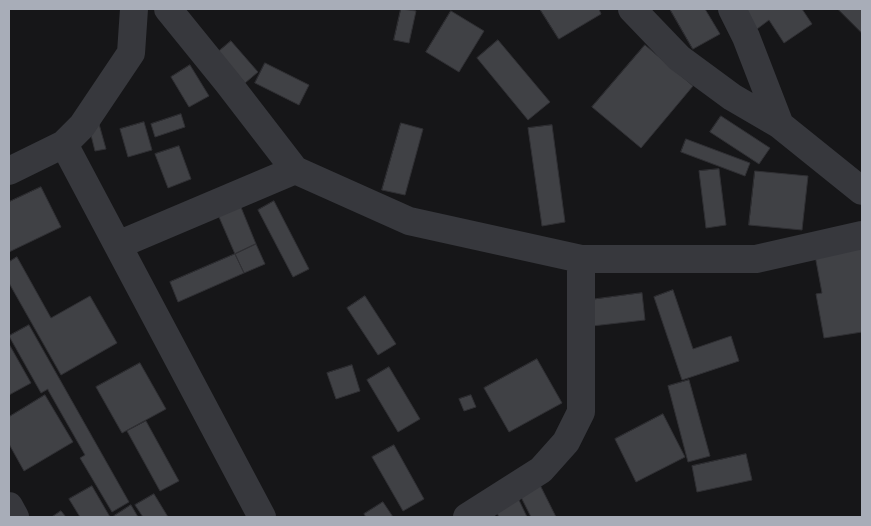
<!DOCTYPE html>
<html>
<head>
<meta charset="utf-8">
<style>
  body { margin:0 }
  #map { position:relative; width:871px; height:526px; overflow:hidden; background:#161618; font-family:Helvetica,sans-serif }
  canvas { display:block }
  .frame { position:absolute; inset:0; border:10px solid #a8adb8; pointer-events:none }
</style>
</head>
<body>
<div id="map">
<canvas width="871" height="526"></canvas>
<div class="frame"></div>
</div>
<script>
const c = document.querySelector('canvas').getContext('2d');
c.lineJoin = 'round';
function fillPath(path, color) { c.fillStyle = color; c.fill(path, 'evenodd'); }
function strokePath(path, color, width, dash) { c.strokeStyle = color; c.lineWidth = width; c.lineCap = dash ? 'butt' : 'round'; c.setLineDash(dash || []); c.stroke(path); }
const building = new Path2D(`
  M 401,9 L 416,11 L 409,43 L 394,40 Z
  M 540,9 L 599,9 L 601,14 L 559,39 Z
  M 670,9 L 705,9 L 720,34 L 693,49 Z
  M 743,9 L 802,9 L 812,24 L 784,43 L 769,20 L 757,29 Z
  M 838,9 L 862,9 L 862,33 Z
  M 451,11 L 484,31 L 459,72 L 426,52 Z
  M 498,40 L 550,102 L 528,120 L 477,58 Z
  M 231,41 L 258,72 L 245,83 L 218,52 Z
  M 645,45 L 693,86 L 641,148 L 592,107 Z
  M 265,63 L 309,85 L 299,105 L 255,83 Z
  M 190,65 L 209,96 L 189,107 L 171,77 Z
  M 181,114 L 185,127 L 155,137 L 151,124 Z
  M 721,116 L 770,148 L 759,164 L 710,132 Z
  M 144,122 L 152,150 L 128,157 L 120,129 Z
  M 401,123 L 423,129 L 405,195 L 382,190 Z
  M 99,124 L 106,149 L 95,151 L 89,127 Z
  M 552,125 L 565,222 L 542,226 L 528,128 Z
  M 686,139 L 750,163 L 745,176 L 681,152 Z
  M 179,146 L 191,179 L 168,188 L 155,154 Z
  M 719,169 L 726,225 L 706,228 L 699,171 Z
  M 755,171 L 808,176 L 802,230 L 749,225 Z
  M 41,187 L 61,227 L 9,252 L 9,202 Z
  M 238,200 L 256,244 L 235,254 L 216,210 Z
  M 274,201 L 309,269 L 293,277 L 258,210 Z
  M 862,242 L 862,332 L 824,338 L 816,294 L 822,293 L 814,250 Z
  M 256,244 L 265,264 L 244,273 L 235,254 Z
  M 235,254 L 244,273 L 178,302 L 170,282 Z
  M 17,257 L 51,318 L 90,296 L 117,343 L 61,375 L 9,283 L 9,262 Z
  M 673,290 L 693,349 L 731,336 L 739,361 L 682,380 L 654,297 Z
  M 642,293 L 645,320 L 592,326 L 589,300 Z
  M 365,296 L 396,344 L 378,355 L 347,308 Z
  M 29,325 L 129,502 L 112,512 L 80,458 L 85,455 L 48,390 L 48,389 L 41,393 L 9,336 Z
  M 9,344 L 31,383 L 9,395 Z
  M 537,359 L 562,403 L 509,432 L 484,388 Z
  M 140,363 L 166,409 L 122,433 L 96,387 Z
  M 352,365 L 360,391 L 336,399 L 327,373 Z
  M 389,367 L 420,419 L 398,432 L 367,380 Z
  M 689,380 L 710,456 L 688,462 L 668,386 Z
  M 45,395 L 73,442 L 24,471 L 9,444 L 9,417 Z
  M 471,395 L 476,407 L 464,411 L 459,399 Z
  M 663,414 L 685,457 L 636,482 L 615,439 Z
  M 146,421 L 179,481 L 160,491 L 127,431 Z
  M 394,445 L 424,499 L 403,511 L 372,457 Z
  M 746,454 L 752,480 L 697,492 L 692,466 Z
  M 537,479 L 556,517 L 531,517 L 517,489 Z
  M 92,486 L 110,517 L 80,517 L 69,499 Z
  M 154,494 L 168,517 L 143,517 L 135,505 Z
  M 518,498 L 527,517 L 499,517 L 495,509 Z
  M 383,502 L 393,517 L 366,517 L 364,514 Z
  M 131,505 L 138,517 L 115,517 L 114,516 Z
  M 61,511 L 66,517 L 52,517 Z`);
fillPath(building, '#404145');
strokePath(building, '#303034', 1);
strokePath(new Path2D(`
  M 168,9 L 228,83 L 295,170 L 409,221 L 581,259 L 756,259 L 862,235
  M 632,9 L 679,58 L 732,97 L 780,125 L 862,191
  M 732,9 L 746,37 L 780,125
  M 64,144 L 262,517
  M 9,171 L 64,144 L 82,126 L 131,53 L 134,9
  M 118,245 L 295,170
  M 9,506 L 15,517
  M 467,517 L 541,470 L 566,442 L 581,412 L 581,259`), '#37383d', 28);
</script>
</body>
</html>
